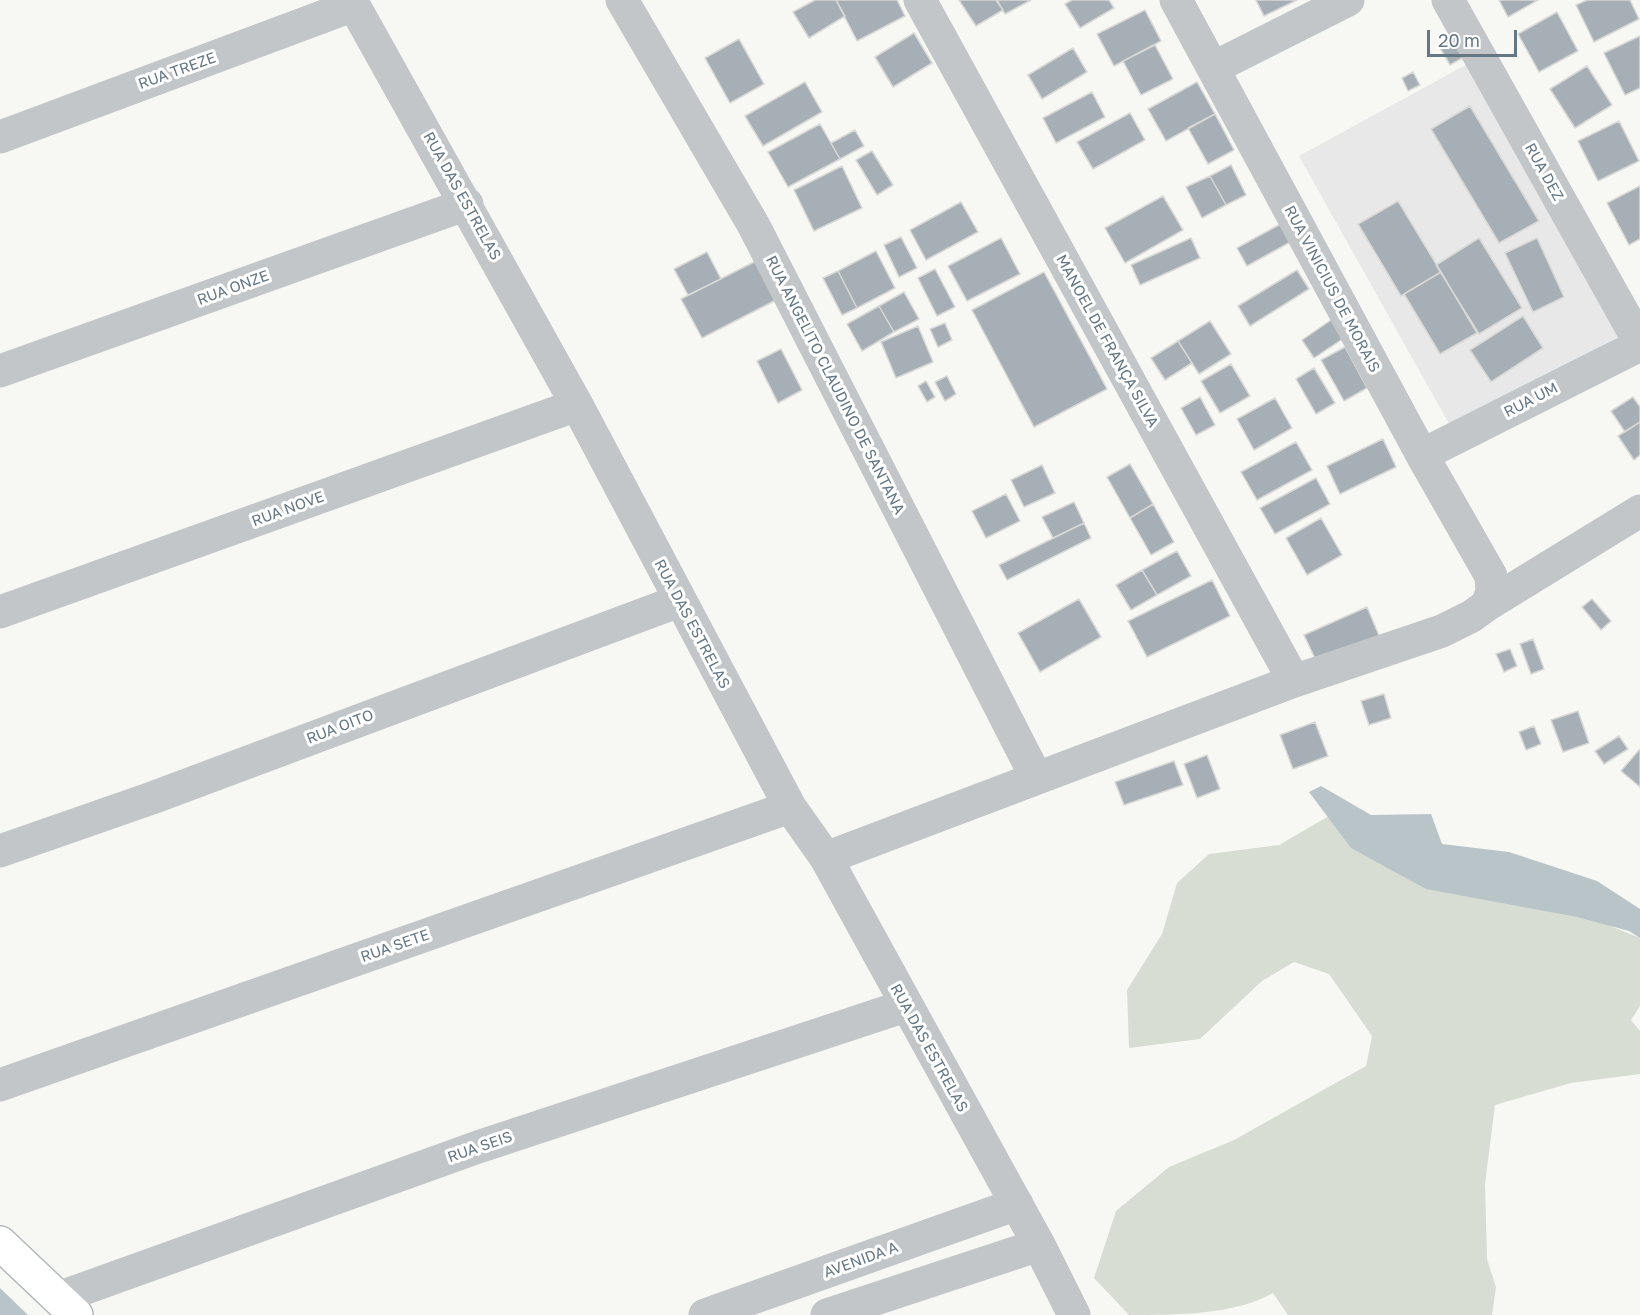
<!DOCTYPE html>
<html>
<head>
<meta charset="utf-8">
<style>
  body { margin:0 }
  #map { position:relative; width:1640px; height:1315px; overflow:hidden; background:#f7f7f3; font-family:"Golos Text",sans-serif }
  canvas { display:block }
  .scale { position:absolute; left:1427px; top:30px; width:90px; height:27px; box-sizing:border-box; border:3px solid #667784; border-top:0; padding-left:8px; font-size:18px; line-height:21px; white-space:nowrap; color:#667784; -webkit-text-stroke:4px #fff; paint-order:stroke }
</style>
</head>
<body>
<div id="map">
<canvas width="1640" height="1315"></canvas>
<div class="scale">20 m</div>
</div>
<script>
const c = document.querySelector('canvas').getContext('2d');
c.lineJoin = 'round';
function fillPath(path, color) { c.fillStyle = color; c.fill(path, 'evenodd'); }
function strokePath(path, color, width, dash) { c.strokeStyle = color; c.lineWidth = width; c.lineCap = dash ? 'butt' : 'round'; c.setLineDash(dash || []); c.stroke(path); }
function drawText(font, color, halo, rows, align = 'center') {
  c.font = font + ' "Golos Text",sans-serif'; c.lineWidth = 6; c.setLineDash([]); c.textBaseline = 'middle'; c.strokeStyle = halo; c.fillStyle = color; for (const [text, x, y, turn = 0] of rows) {
    c.save(); c.translate(x, y); c.rotate((+turn || 0) * Math.PI / 180); c.textAlign = isNaN(turn) ? turn : align; if (halo) c.strokeText(text, 0, 0); c.fillText(text, 0, 0); c.restore();
  }
}
fillPath(new Path2D(`
  M 1475,60 L 1625,333 L 1452,429 L 1299,156 Z`), '#e7e8e7');
fillPath(new Path2D(`
  M 1334,813 L 1640,938 L 1640,1006 L 1631,1020 L 1640,1031 L 1640,1074 L 1571,1083 L 1495,1105 L 1485,1184 L 1487,1259 L 1496,1287 L 1492,1315 L 1288,1315 L 1273,1293 C 1235,1315 1175,1315 1129,1315 L 1094,1278 L 1116,1211 L 1169,1167 L 1234,1140 L 1366,1066 L 1372,1036 L 1329,974 L 1294,962 L 1262,981 L 1200,1039 L 1129,1048 L 1127,990 L 1162,934 L 1177,883 L 1209,854 L 1279,845 Z`), '#d8ddd4');
fillPath(new Path2D(`
  M 1321,786 L 1371,815 L 1431,814 L 1442,844 L 1509,852 L 1597,881 L 1640,909 L 1640,938 L 1629,931 L 1577,917 L 1426,889 L 1351,848 L 1309,792 Z
  M 0,1288 L 28,1315 L 0,1315 Z`), '#b8c4c8');
const building = new Path2D(`
  M 815,0 L 836,0 L 845,16 L 809,38 L 793,12 Z
  M 836,0 L 897,0 L 905,16 L 857,41 Z
  M 959,0 L 996,0 L 1003,10 L 976,26 Z
  M 997,0 L 1031,0 L 1005,14 Z
  M 1072,0 L 1109,0 L 1114,8 L 1080,28 L 1065,4 Z
  M 1256,0 L 1297,0 L 1264,16 Z
  M 1499,0 L 1538,0 L 1508,17 Z
  M 1587,0 L 1630,0 L 1639,19 L 1594,42 L 1576,5 Z
  M 1145,10 L 1161,41 L 1114,66 L 1097,34 Z
  M 1557,12 L 1578,51 L 1539,72 L 1518,34 Z
  M 914,33 L 932,63 L 893,87 L 875,57 Z
  M 1640,36 L 1640,88 L 1625,95 L 1604,53 Z
  M 1453,38 L 1464,57 L 1450,65 L 1439,46 Z
  M 739,39 L 764,84 L 730,103 L 705,58 Z
  M 1155,45 L 1173,79 L 1141,95 L 1123,61 Z
  M 1073,48 L 1087,72 L 1042,99 L 1028,75 Z
  M 1587,66 L 1612,105 L 1575,128 L 1550,89 Z
  M 1413,72 L 1420,85 L 1408,91 L 1402,78 Z
  M 805,82 L 822,112 L 763,146 L 745,116 Z
  M 1197,82 L 1215,114 L 1166,141 L 1148,109 Z
  M 1092,92 L 1105,117 L 1056,143 L 1043,118 Z
  M 1470,106 L 1539,221 L 1499,243 L 1431,129 Z
  M 1130,113 L 1145,140 L 1093,169 L 1077,142 Z
  M 1215,114 L 1234,150 L 1208,164 L 1188,128 Z
  M 1619,121 L 1639,161 L 1598,181 L 1578,141 Z
  M 820,124 L 840,159 L 788,187 L 768,152 Z
  M 855,130 L 864,146 L 840,159 L 831,143 Z
  M 872,151 L 893,185 L 877,195 L 856,160 Z
  M 1231,165 L 1246,195 L 1226,205 L 1210,176 Z
  M 842,166 L 862,208 L 814,231 L 794,190 Z
  M 1210,176 L 1226,205 L 1202,218 L 1186,187 Z
  M 1640,186 L 1640,239 L 1629,245 L 1607,203 Z
  M 1163,196 L 1183,230 L 1125,263 L 1105,228 Z
  M 1398,201 L 1441,272 L 1401,296 L 1358,224 Z
  M 961,202 L 978,232 L 926,260 L 910,230 Z
  M 1284,222 L 1294,240 L 1247,266 L 1237,248 Z
  M 901,237 L 917,268 L 899,277 L 884,245 Z
  M 1001,238 L 1020,274 L 967,301 L 948,266 Z
  M 1191,238 L 1200,258 L 1140,285 L 1131,265 Z
  M 1479,238 L 1522,308 L 1479,334 L 1436,265 Z
  M 1537,238 L 1564,297 L 1533,312 L 1505,253 Z
  M 876,251 L 895,288 L 857,308 L 838,271 Z
  M 707,252 L 721,279 L 688,295 L 674,269 Z
  M 760,259 L 780,298 L 702,338 L 681,299 Z
  M 935,269 L 955,307 L 937,316 L 918,278 Z
  M 1297,270 L 1309,289 L 1250,326 L 1238,306 Z
  M 838,271 L 857,308 L 842,315 L 823,278 Z
  M 1044,272 L 1107,389 L 1034,427 L 972,310 Z
  M 1441,272 L 1477,333 L 1440,354 L 1404,294 Z
  M 904,292 L 919,319 L 894,332 L 879,306 Z
  M 879,306 L 894,332 L 862,351 L 847,324 Z
  M 1523,316 L 1543,348 L 1491,382 L 1470,350 Z
  M 1334,318 L 1347,336 L 1314,358 L 1302,340 Z
  M 1210,321 L 1231,354 L 1199,374 L 1178,341 Z
  M 945,323 L 952,340 L 938,347 L 930,329 Z
  M 918,326 L 933,362 L 896,378 L 881,342 Z
  M 1178,341 L 1192,363 L 1165,380 L 1151,358 Z
  M 1345,347 L 1367,388 L 1344,401 L 1321,360 Z
  M 781,349 L 802,390 L 778,403 L 757,361 Z
  M 1231,364 L 1250,396 L 1220,413 L 1201,381 Z
  M 1314,368 L 1335,403 L 1316,414 L 1296,379 Z
  M 947,376 L 956,394 L 945,401 L 935,382 Z
  M 926,381 L 935,397 L 927,402 L 918,386 Z
  M 1200,397 L 1215,425 L 1196,435 L 1181,408 Z
  M 1633,397 L 1640,407 L 1640,422 L 1625,432 L 1611,411 Z
  M 1275,398 L 1292,428 L 1254,450 L 1237,419 Z
  M 1640,422 L 1640,455 L 1634,460 L 1618,436 Z
  M 1383,439 L 1396,467 L 1340,494 L 1327,466 Z
  M 1296,442 L 1312,470 L 1257,500 L 1241,472 Z
  M 1130,464 L 1153,504 L 1130,518 L 1107,477 Z
  M 1042,465 L 1055,493 L 1024,507 L 1011,480 Z
  M 1316,478 L 1330,504 L 1275,534 L 1260,508 Z
  M 1006,494 L 1020,521 L 986,538 L 972,511 Z
  M 1074,502 L 1084,523 L 1053,538 L 1042,517 Z
  M 1153,504 L 1174,542 L 1151,555 L 1130,518 Z
  M 1321,518 L 1342,555 L 1307,575 L 1286,538 Z
  M 1084,523 L 1091,538 L 1007,580 L 999,565 Z
  M 1177,551 L 1191,576 L 1157,595 L 1142,570 Z
  M 1142,570 L 1157,595 L 1131,610 L 1116,585 Z
  M 1212,580 L 1230,616 L 1147,657 L 1128,621 Z
  M 1079,599 L 1101,637 L 1040,672 L 1018,633 Z
  M 1592,599 L 1611,621 L 1601,630 L 1582,607 Z
  M 1367,607 L 1380,638 L 1318,665 L 1304,635 Z
  M 1533,639 L 1544,669 L 1531,674 L 1520,644 Z
  M 1510,649 L 1517,666 L 1504,672 L 1496,654 Z
  M 1384,694 L 1391,718 L 1369,725 L 1361,701 Z
  M 1578,711 L 1589,743 L 1563,752 L 1551,720 Z
  M 1315,722 L 1328,756 L 1293,769 L 1280,735 Z
  M 1534,726 L 1541,744 L 1526,750 L 1519,732 Z
  M 1619,736 L 1628,749 L 1604,764 L 1595,751 Z
  M 1639,750 L 1640,750 L 1640,787 L 1621,771 Z
  M 1207,755 L 1220,789 L 1197,798 L 1184,764 Z
  M 1174,761 L 1183,785 L 1124,805 L 1115,782 Z`);
fillPath(building, '#a6afb5');
strokePath(building, '#d8d8d6', 1.5);
const major = new Path2D(`
  M 0,1243 L 76,1315`);
strokePath(major, '#b3b8bb', 36);
strokePath(new Path2D(`
  M 351,0 L 577,405 L 790,807 L 826,858 L 1039,1245 L 1074,1315
  M 622,0 L 754,226 L 1036,777
  M 920,0 L 1294,681
  M 1448,0 L 1640,343
  M 1213,68 L 1348,0
  M 0,137 L 354,5
  M 0,371 L 467,204
  M 1422,455 L 1640,345
  M 1487,605 L 1640,511
  M 0,612 L 577,405
  M 0,851 L 152,798 L 679,601
  M 826,858 L 1294,681 L 1442,631 L 1472,616 L 1487,605 L 1492,592 L 1491,576 L 1422,455 L 1176,0
  M 0,1085 L 790,807
  M 58,1298 L 478,1147 L 905,1006
  M 705,1315 L 1017,1204
  M 827,1315 L 1039,1245`), '#c2c6c9', 33);
strokePath(major, '#fff', 33);
drawText('15px', '#667784', '#fff', [
  ["RUA TREZE",177,71,-20],
  ["RUA DEZ",1544,172,61],
  ["RUA DAS ESTRELAS",462,196,61],
  ["RUA ONZE",233,288,-20],
  ["RUA VINICIUS DE MORAIS",1332,289,62],
  ["MANOEL DE FRANÇA SILVA",1107,341,61],
  ["RUA ANGELITO CLAUDINO DE SANTANA",835,385,63],
  ["RUA UM",1531,400,-27],
  ["RUA NOVE",288,509,-20],
  ["RUA DAS ESTRELAS",692,624,62],
  ["RUA OITO",340,727,-21],
  ["RUA SETE",395,946,-19],
  ["RUA DAS ESTRELAS",929,1048,61],
  ["RUA SEIS",480,1147,-19],
  ["AVENIDA A",861,1260,-20]
]);
</script>
</body>
</html>
